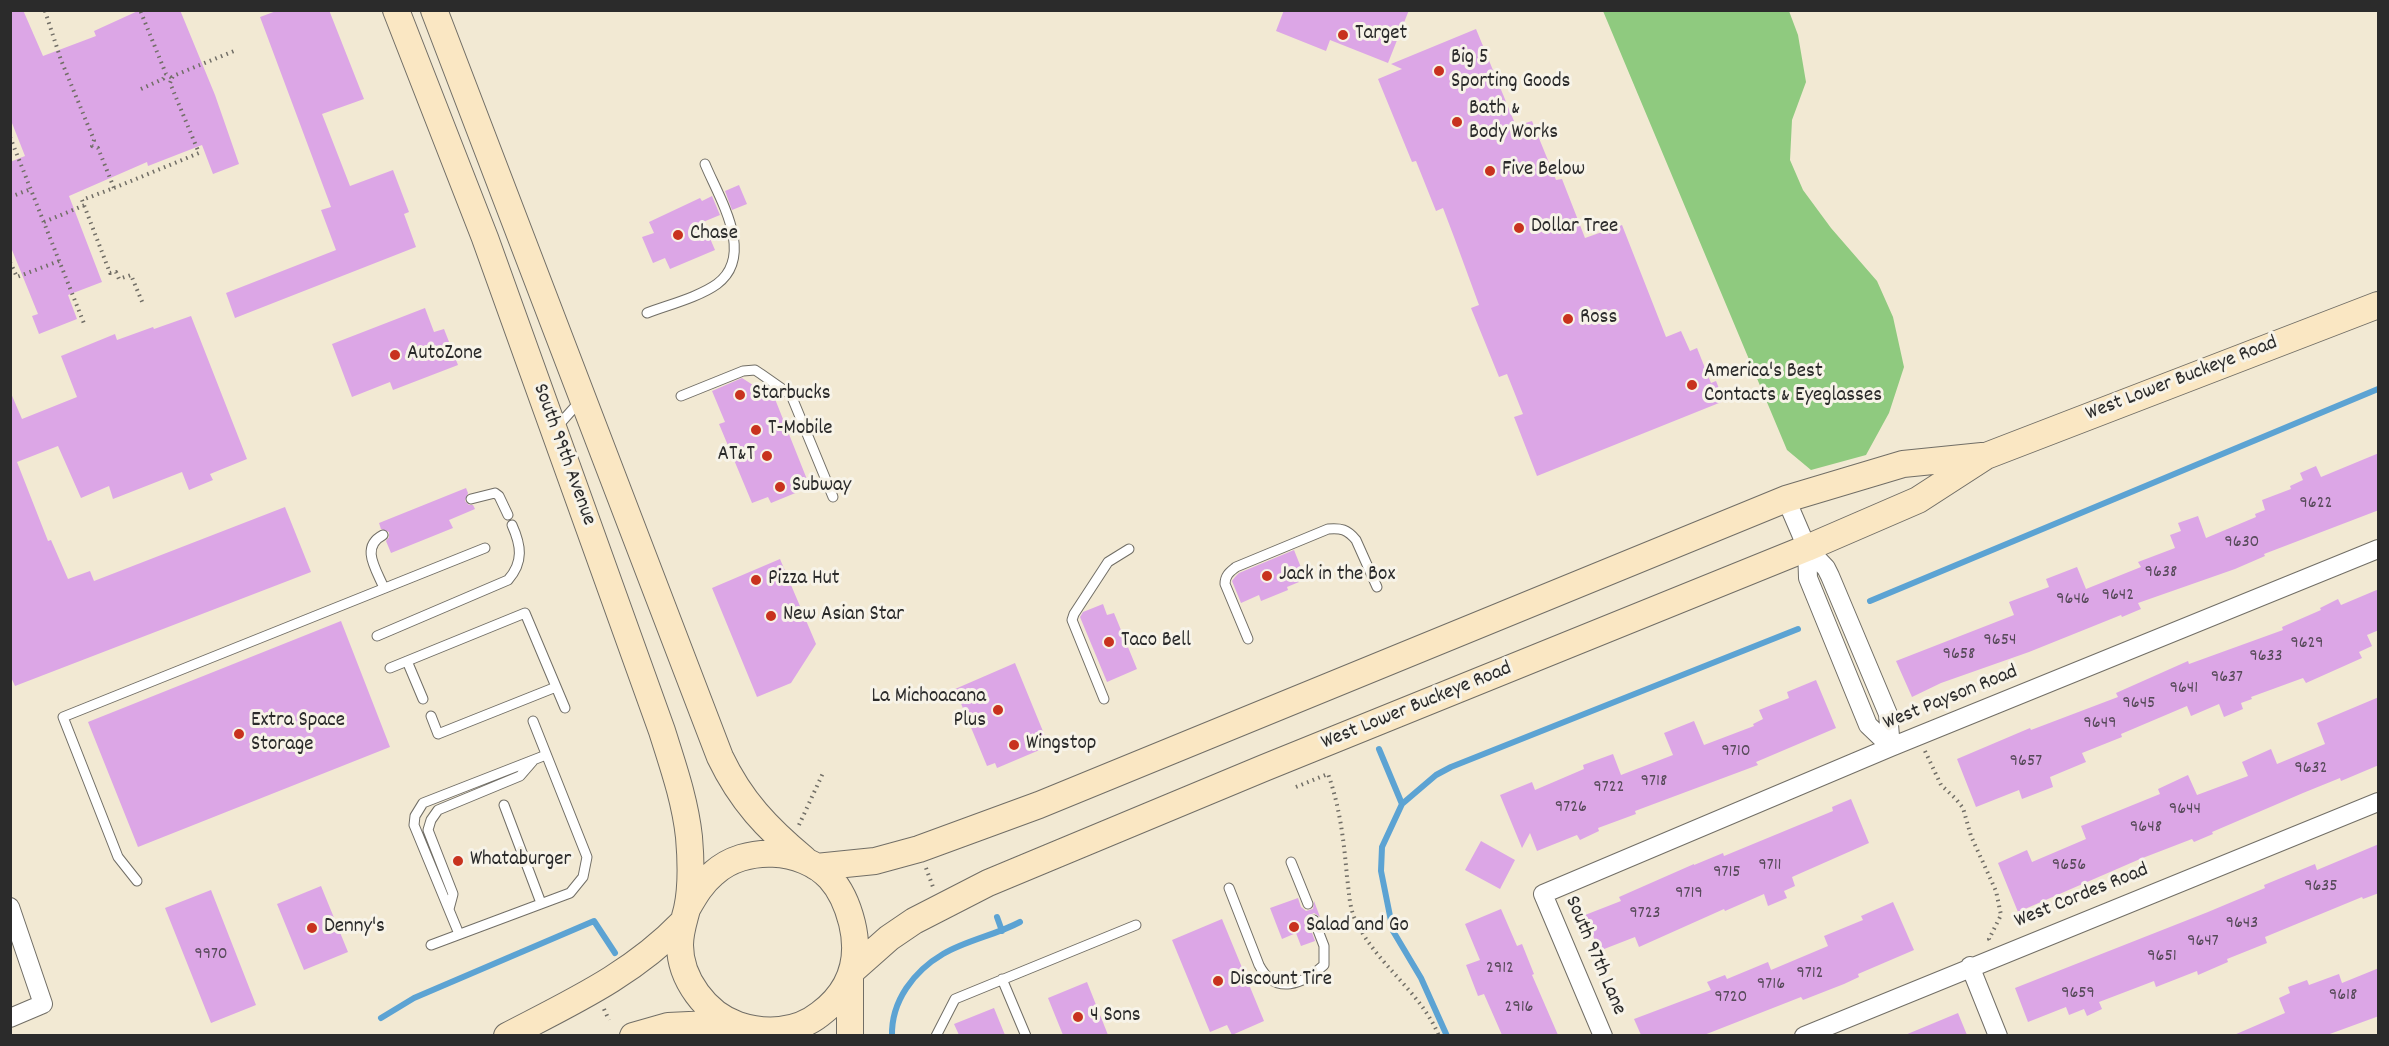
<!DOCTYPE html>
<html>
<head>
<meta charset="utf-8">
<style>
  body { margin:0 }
  #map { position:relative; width:2389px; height:1046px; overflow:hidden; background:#f2e9d3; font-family:Dekko,sans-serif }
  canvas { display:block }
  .frame { position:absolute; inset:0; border:12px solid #2b2b2b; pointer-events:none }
</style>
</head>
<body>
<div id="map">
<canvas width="2389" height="1046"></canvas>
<div class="frame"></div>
</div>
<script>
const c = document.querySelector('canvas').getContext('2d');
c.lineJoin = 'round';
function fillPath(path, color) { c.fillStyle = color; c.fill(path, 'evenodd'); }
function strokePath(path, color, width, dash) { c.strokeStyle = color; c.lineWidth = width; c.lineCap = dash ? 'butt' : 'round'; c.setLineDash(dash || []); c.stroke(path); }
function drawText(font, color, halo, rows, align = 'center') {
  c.font = font + ' Dekko,sans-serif'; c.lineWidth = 6; c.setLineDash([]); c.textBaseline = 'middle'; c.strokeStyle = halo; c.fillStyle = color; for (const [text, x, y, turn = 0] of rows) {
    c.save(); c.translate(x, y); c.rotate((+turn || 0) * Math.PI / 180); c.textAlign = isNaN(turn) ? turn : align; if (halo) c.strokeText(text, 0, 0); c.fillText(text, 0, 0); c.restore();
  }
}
fillPath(new Path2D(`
  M 1603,11 L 1789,11 L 1798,35 L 1806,82 L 1792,120 L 1790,160 L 1803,190 L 1831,228 L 1877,281 L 1893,317 L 1904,367 L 1889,413 L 1866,455 L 1811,470 L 1787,450 Z`), '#8fca7f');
strokePath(new Path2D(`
  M 1870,601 L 2378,389
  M 1379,749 L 1402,804
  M 997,917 L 1002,931
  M 381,1018 L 414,998 L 594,921 L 615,953
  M 892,1036 C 891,1001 914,971 943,954 C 967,940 996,935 1020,922
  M 1447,1036 L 1421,978 L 1393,931 L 1381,871 L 1382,847 L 1402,804 L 1436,775 L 1451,767 L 1798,629`), '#5ca3d3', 6);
fillPath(new Path2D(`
  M 10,10 L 23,10 L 43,56 L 96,36 L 94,31 L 140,10 L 180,10 L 215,95 L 239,164 L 213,174 L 202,145 L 148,166 L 147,162 L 69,196 L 102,282 L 68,295 L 77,319 L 39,334 L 32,316 L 38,314 L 10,245 L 10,162 L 25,156 L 10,118 Z
  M 279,10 L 329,10 L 364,99 L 322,114 L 350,186 L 393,170 L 409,212 L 404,214 L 416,247 L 235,318 L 226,293 L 336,250 L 321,210 L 331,207 L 260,17 Z
  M 1284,10 L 1409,10 L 1388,63 L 1330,40 L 1326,51 L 1276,31 Z
  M 1476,29 L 1516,126 L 1532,121 L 1556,180 L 1562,179 L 1585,238 L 1622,225 L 1666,337 L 1681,331 L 1690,351 L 1697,348 L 1711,383 L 1716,381 L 1724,401 L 1537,476 L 1514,417 L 1523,414 L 1507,374 L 1499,377 L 1471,308 L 1479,305 L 1454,237 L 1443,208 L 1436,211 L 1416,161 L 1412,162 L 1378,79 L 1402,69 L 1391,64 Z
  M 739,185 L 747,204 L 732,210 L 725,191 Z
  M 712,196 L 720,215 L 703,222 L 715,250 L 670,269 L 665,258 L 653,263 L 642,237 L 654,233 L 649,222 L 700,198 L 702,201 Z
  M 425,308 L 434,332 L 444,329 L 458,365 L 393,390 L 390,382 L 352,397 L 332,344 Z
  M 191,316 L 247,459 L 210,474 L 213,480 L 189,490 L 182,472 L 113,499 L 109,486 L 81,498 L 58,446 L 17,462 L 48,541 L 51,540 L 68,579 L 90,571 L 94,581 L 285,507 L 311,572 L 15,686 L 10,675 L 10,391 L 22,419 L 77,397 L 61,356 L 115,334 L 117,340 L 153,327 L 154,329 Z
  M 742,378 L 775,399 L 810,487 L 771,503 L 768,497 L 752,503 L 719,424 L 725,422 L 712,391 Z
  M 2379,453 L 2379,510 L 2264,554 L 2265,556 L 2235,569 L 2138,603 L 2141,609 L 2122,617 L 2121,615 L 2029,652 L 1941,683 L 1912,697 L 1896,661 L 2014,615 L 2009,602 L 2049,587 L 2046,579 L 2077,567 L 2086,589 L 2141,567 L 2138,562 L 2175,548 L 2170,535 L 2181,531 L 2178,523 L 2198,516 L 2206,538 L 2256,517 L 2255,514 L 2265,510 L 2262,500 L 2291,489 L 2290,486 L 2303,480 L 2300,473 L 2316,466 L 2321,477 Z
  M 466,488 L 468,493 L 465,501 L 469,505 L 473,505 L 475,509 L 449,520 L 453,528 L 391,553 L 386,541 L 389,537 L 389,532 L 381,529 L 379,523 Z
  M 1294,550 L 1304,575 L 1298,578 L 1299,582 L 1287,587 L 1288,590 L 1261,601 L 1259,595 L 1241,603 L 1232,581 L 1235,577 L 1239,573 Z
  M 780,559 L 816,644 L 791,683 L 757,697 L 712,588 Z
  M 2379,589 L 2379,630 L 2367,635 L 2372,646 L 2359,652 L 2362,658 L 2306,683 L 2303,678 L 2251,697 L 2252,699 L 2241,703 L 2243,709 L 2224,717 L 2219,704 L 2191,716 L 2187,706 L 2121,734 L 2122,737 L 2082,753 L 2086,762 L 2050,777 L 2053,787 L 2022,799 L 2019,790 L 1976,807 L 1957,759 L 2030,728 L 2031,730 L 2118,697 L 2116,693 L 2188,661 L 2189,664 L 2283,630 L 2282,627 L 2321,610 L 2320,608 L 2338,599 L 2341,605 Z
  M 1103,604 L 1107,615 L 1114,613 L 1137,669 L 1107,682 L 1080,617 L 1083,612 Z
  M 341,621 L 390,747 L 138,847 L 88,722 Z
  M 1015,663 L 1049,746 L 997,768 L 995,763 L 987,766 L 955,689 Z
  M 1816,680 L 1836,728 L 1756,762 L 1758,765 L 1635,811 L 1636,814 L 1598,828 L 1599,831 L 1580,840 L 1577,835 L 1537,851 L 1530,833 L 1522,848 L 1500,795 L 1532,782 L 1535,790 L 1584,769 L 1583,765 L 1613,754 L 1621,775 L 1673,755 L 1664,733 L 1694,721 L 1704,745 L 1754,726 L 1753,724 L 1763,719 L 1759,710 L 1789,698 L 1787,692 Z
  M 2379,697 L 2379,765 L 2341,781 L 2340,778 L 2303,793 L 2212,832 L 2213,834 L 2194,842 L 2192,839 L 2140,859 L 2018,912 L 1998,863 L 2027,850 L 2032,862 L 2086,839 L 2081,826 L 2160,794 L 2158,789 L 2188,775 L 2197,795 L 2248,776 L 2242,762 L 2271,749 L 2277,764 L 2325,744 L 2317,723 Z
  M 1851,799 L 1869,843 L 1792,877 L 1795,886 L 1784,891 L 1787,898 L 1768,906 L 1764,894 L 1725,911 L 1724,909 L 1639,947 L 1635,937 L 1599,951 L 1585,915 L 1621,901 L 1619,897 L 1694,864 L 1694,865 L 1723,853 L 1724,856 L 1833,811 L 1832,807 Z
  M 1481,841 L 1515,860 L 1500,889 L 1465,870 Z
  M 2379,844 L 2379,893 L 2363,899 L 2362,897 L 2265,937 L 2267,943 L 2227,959 L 2228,962 L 2198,975 L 2197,971 L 2156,987 L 2154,981 L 2099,1002 L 2102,1009 L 2087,1016 L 2084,1009 L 2069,1015 L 2066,1007 L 2028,1022 L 2015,988 L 2208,912 L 2265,888 L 2264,885 L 2315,864 L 2317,870 Z
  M 321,886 L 348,952 L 304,970 L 277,904 Z
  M 211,890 L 256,1005 L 211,1023 L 165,908 Z
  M 1298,898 L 1301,907 L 1306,911 L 1313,909 L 1314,901 L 1320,917 L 1314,913 L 1308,916 L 1308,922 L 1315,941 L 1301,946 L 1296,933 L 1282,939 L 1270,908 Z
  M 1893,902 L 1914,950 L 1858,974 L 1859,977 L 1844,984 L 1803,1000 L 1801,997 L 1704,1035 L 1641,1035 L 1634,1019 L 1711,990 L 1707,982 L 1725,975 L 1727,979 L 1768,962 L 1771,970 L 1828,946 L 1824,936 L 1863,920 L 1861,916 Z
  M 1501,909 L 1517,946 L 1522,944 L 1534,974 L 1532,975 L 1558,1035 L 1502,1035 L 1484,994 L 1478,996 L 1466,965 L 1480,960 L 1465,924 Z
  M 1222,919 L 1264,1021 L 1232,1035 L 1227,1025 L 1210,1032 L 1172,940 Z
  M 2379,968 L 2379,1016 L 2327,1035 L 2234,1035 L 2285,1013 L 2279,998 L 2290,993 L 2288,987 L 2307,980 L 2309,985 L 2339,974 L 2342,983 Z
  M 1087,982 L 1108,1035 L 1063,1035 L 1048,998 Z
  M 994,1008 L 1005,1035 L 959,1035 L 954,1024 Z
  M 1958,1013 L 1967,1035 L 1905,1035 Z`), '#dca6e6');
const service = new Path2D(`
  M 647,313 C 668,305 699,297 717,284 C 756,255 719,198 705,164
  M 681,396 L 743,371 L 755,370 L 761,374 L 791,395 L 833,497
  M 556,428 L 581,400
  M 471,499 L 495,493 L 499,496 L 508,515
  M 383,535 C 360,547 376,569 384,588
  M 377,636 L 508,580 C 524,562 521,545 512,525
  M 1248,639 L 1225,584 C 1225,575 1230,572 1236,567 L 1328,529 C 1341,528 1347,529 1356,540 L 1377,587
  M 407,661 L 423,699
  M 390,668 L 525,613 L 565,708
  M 1104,699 L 1072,620 L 1074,614 L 1108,562 L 1129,549
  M 431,716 L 438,734 L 556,687
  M 504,805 L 541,903
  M 1291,862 L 1308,904
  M 137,881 L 118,857 L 63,717 L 485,548
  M 1229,888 L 1259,965 C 1275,996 1304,984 1324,965 L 1324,946 L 1314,920
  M 449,909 L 453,894 L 428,830 L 431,820 L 438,810 L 520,776 L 533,761
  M 459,934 L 414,825 L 415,816 L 423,803 L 546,755
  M 431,945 L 570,893 L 583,877 L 587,857 L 533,721
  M 1002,979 L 1026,1036
  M 936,1036 L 955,999 L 1136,925`);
const minor = new Path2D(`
  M 1786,499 L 1807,548 L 1826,568 L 1830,576 L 1888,714 L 1891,747
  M 1807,548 L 1808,578 L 1868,725 L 1891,747
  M 10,907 L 43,1004 L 10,1018
  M 1970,966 L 1998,1036
  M 1603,1036 L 1543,894 L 1891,747 L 2378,549
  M 1804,1036 L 2378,802`);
const secondary = new Path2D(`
  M 396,10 L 485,238 L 662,731 C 673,766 685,800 689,837 C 691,860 692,886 687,909 C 684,921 680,932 680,945 C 680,979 706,1014 738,1025 C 765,1034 796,1033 820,1014 C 851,991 861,960 852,923 C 848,907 841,890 830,878 C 802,848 745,845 714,873 C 702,883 695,895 687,909
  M 434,10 L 720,757 C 741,801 767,828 804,859
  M 816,867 L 875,861 L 919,849 L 1039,805 L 1786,499 L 1903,464 L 1982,456
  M 854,969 L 889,938 L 914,921 L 988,883 L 1264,768 L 1807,548 L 1918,500 L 1986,456 L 2378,305
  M 850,979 L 850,1036
  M 507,1036 C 572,1002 632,975 683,922
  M 633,1036 L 668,1026 L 732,1023`);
strokePath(service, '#716e66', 11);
strokePath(minor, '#716e66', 20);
strokePath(secondary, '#716e66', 28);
strokePath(new Path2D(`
  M 45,11 L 61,60 L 94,140 L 92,146 L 98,148 L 114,188 L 82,200 L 110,273 L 116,272 L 119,279 L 131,275 L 143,304
  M 172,78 L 173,76 L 234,51
  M 141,89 L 163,79 L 166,74
  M 10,137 L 85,326
  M 114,188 L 199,153 L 170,83 L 172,78 L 166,74 L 140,10
  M 10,197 L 31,189
  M 44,222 L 85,205
  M 10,262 L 17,277 L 59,261
  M 1925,751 L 1941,785 L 1956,799 L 1963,808 L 1971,836 L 1996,891 L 2001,915 L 1989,939 L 1991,942
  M 1296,787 L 1328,774 C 1340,807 1344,842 1347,877 C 1349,891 1349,904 1354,917 C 1374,963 1420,990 1439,1036
  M 799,825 L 823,773
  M 926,868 L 933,887
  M 604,1009 L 609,1020`), '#716e66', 4, [1.5, 4.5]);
strokePath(service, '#fff', 9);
strokePath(minor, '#fff', 18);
strokePath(secondary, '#fae7c3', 26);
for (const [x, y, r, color] of [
  [1343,35,6,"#c8321e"],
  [1439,71,6,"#c8321e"],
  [1457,122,6,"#c8321e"],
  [1490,171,6,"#c8321e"],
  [1519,228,6,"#c8321e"],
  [678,235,6,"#c8321e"],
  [1568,319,6,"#c8321e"],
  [395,355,6,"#c8321e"],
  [1692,385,6,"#c8321e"],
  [740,395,6,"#c8321e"],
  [756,430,6,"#c8321e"],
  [767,456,6,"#c8321e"],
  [780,487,6,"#c8321e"],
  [1267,576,6,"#c8321e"],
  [756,580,6,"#c8321e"],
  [771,616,6,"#c8321e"],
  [1109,642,6,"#c8321e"],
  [998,710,6,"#c8321e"],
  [239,734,6,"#c8321e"],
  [1014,745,6,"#c8321e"],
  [458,861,6,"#c8321e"],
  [1294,927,6,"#c8321e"],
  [312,928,6,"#c8321e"],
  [1218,981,6,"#c8321e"],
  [1078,1017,6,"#c8321e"]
]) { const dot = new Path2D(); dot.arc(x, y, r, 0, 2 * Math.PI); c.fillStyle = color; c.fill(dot); strokePath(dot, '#f7f3e8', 2); }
drawText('18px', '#574a5a', null, [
  ["9622",2316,505],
  ["9630",2242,544],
  ["9638",2161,574],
  ["9642",2118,597],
  ["9646",2073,601],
  ["9654",2000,642],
  ["9629",2307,645],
  ["9658",1959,656],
  ["9633",2266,658],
  ["9637",2227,679],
  ["9641",2184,690],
  ["9645",2139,705],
  ["9649",2100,725],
  ["9710",1736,753],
  ["9657",2026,763],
  ["9632",2311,770],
  ["9718",1654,783],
  ["9722",1609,789],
  ["9726",1571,809],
  ["9644",2185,811],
  ["9648",2146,829],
  ["9711",1770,867],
  ["9656",2069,867],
  ["9715",1727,874],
  ["9635",2321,888],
  ["9719",1689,895],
  ["9723",1645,915],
  ["9643",2242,925],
  ["9647",2203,943],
  ["9970",211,956],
  ["9651",2162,958],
  ["2912",1500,970],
  ["9712",1810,975],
  ["9716",1771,986],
  ["9659",2078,995],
  ["9618",2343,997],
  ["9720",1731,999],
  ["2916",1519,1009]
]);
drawText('21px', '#2b2b2b', '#f7f3e8', [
  ["Target",1355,35],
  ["Big 5",1451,59],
  ["Sporting Goods",1451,83],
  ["Bath &",1469,110],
  ["Body Works",1469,134],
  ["Five Below",1502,171],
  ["Dollar Tree",1531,228],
  ["Chase",690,235],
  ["Ross",1580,319],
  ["AutoZone",407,355],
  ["America's Best",1704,373],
  ["Contacts & Eyeglasses",1704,397],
  ["Starbucks",752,395],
  ["T-Mobile",768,430],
  ["AT&T",755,456,"right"],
  ["Subway",792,487],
  ["Jack in the Box",1279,576],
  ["Pizza Hut",768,580],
  ["New Asian Star",783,616],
  ["Taco Bell",1121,642],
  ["La Michoacana",986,698,"right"],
  ["Plus",986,722,"right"],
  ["Extra Space",251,722],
  ["Storage",251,746],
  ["Wingstop",1026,745],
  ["Whataburger",470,861],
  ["Salad and Go",1306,927],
  ["Denny's",324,928],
  ["Discount Tire",1230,981],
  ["4 Sons",1090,1017]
], 'left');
drawText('21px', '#2b2b2b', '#f7f3e8', [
  ["West Lower Buckeye Road",2182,380,-21],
  ["South 99th Avenue",563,455,70],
  ["West Payson Road",1951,699,-22],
  ["West Lower Buckeye Road",1417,707,-22],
  ["West Cordes Road",2082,897,-22],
  ["South 97th Lane",1594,956,67]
]);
</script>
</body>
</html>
